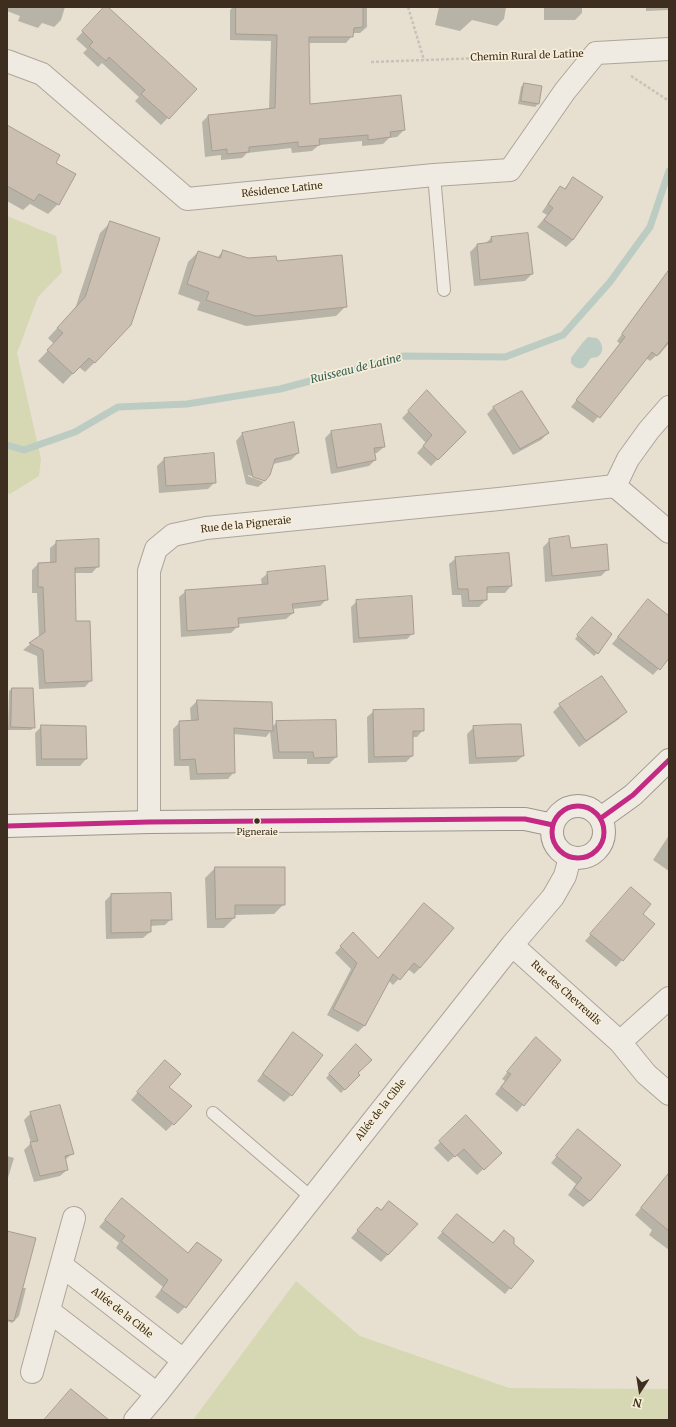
<!DOCTYPE html>
<html>
<head>
<meta charset="utf-8">
<style>
  body { margin:0 }
  #map { position:relative; width:676px; height:1427px; overflow:hidden; background:#e7e0d1; font-family:Merriweather,serif }
  canvas { display:block }
  .frame { position:absolute; inset:0; border:8px solid #3d2e20; pointer-events:none }
  .north { position:absolute; left:620px; top:1371px; width:40px; height:40px; -webkit-text-stroke:3px #f7eed8; paint-order:stroke; rotate:192deg; font-size:11px; font-weight:700; line-height:16px; text-align:center; color:#3d2e20 }
  .north::after { content:''; display:block; margin:auto; width:14px; height:18px; background:#3d2e20; clip-path:polygon(50% 0,100% 100%,50% 72%,0 100%) }
</style>
</head>
<body>
<div id="map">
<canvas width="676" height="1427"></canvas>
<div class="frame"></div>
<div class="north">N</div>
</div>
<script>
const c = document.querySelector('canvas').getContext('2d');
c.lineJoin = 'round';
function fillPath(path, color) { c.fillStyle = color; c.fill(path, 'evenodd'); }
function strokePath(path, color, width, dash) { c.strokeStyle = color; c.lineWidth = width; c.lineCap = dash ? 'butt' : 'round'; c.setLineDash(dash || []); c.stroke(path); }
function drawText(font, color, halo, rows, align = 'center') {
  c.font = font + ' Merriweather,serif'; c.lineWidth = 3.5; c.setLineDash([]); c.textBaseline = 'middle'; c.strokeStyle = halo; c.fillStyle = color; for (const [text, x, y, turn = 0] of rows) {
    c.save(); c.translate(x, y); c.rotate((+turn || 0) * Math.PI / 180); c.textAlign = isNaN(turn) ? turn : align; if (halo) c.strokeText(text, 0, 0); c.fillText(text, 0, 0); c.restore();
  }
}
fillPath(new Path2D(`
  M 7,216 L 56,236 L 62,272 L 38,297 L 17,353 L 41,459 L 39,476 L 10,494 L 7,493 Z
  M 296,1281 L 360,1336 L 509,1388 L 669,1389 L 669,1420 L 193,1420 Z`), '#d6d7b3');
fillPath(new Path2D(`
  M 588,337 L 597,338 C 603,343 605,353 597,357 C 594,358 592,357 590,359 C 590,359 587,364 587,364 C 582,371 576,369 571,363 L 571,358 L 583,342 Z`), '#bcccc2');
fillPath(new Path2D(`
  M 7,7 L 65,7 L 61,20 L 54,27 L 42,23 L 38,28 L 18,21 L 20,16 L 7,11 Z
  M 106,7 L 196,89 L 161,125 L 135,101 L 139,97 L 102,63 L 98,67 L 83,53 L 87,49 L 76,39 Z
  M 233,7 L 367,7 L 367,27 L 360,33 L 352,33 L 352,36 L 346,43 L 308,43 L 309,105 L 404,130 L 397,137 L 389,138 L 383,144 L 362,146 L 362,141 L 319,145 L 312,151 L 292,153 L 291,148 L 247,153 L 242,158 L 221,160 L 221,155 L 205,157 L 202,122 L 208,116 L 269,110 L 271,41 L 230,40 L 230,10 Z
  M 439,7 L 506,7 L 504,19 L 497,26 L 472,20 L 460,31 L 435,25 Z
  M 544,7 L 582,7 L 582,13 L 575,20 L 544,20 Z
  M 646,7 L 669,7 L 669,10 L 646,11 Z
  M 524,84 L 538,104 L 535,107 L 518,104 L 521,87 Z
  M 7,130 L 55,163 L 58,204 L 48,214 L 30,204 L 23,210 L 7,201 Z
  M 574,178 L 602,198 L 573,240 L 566,247 L 537,227 L 547,215 L 542,212 L 554,194 L 561,187 L 564,189 Z
  M 110,223 L 95,362 L 85,372 L 79,367 L 63,384 L 38,361 L 54,344 L 48,338 L 75,309 L 100,233 Z
  M 491,238 L 532,274 L 525,281 L 474,286 L 470,252 L 477,245 L 485,244 Z
  M 223,251 L 248,259 L 276,263 L 346,306 L 336,316 L 246,326 L 197,310 L 200,302 L 178,294 L 188,262 L 198,252 L 217,258 Z
  M 662,281 L 669,286 L 669,343 L 659,355 L 658,354 L 650,361 L 646,358 L 593,423 L 571,407 L 620,344 L 617,341 L 656,287 Z
  M 427,392 L 465,432 L 431,466 L 417,453 L 426,443 L 402,418 Z
  M 494,407 L 548,433 L 541,440 L 513,455 L 487,414 Z
  M 331,432 L 384,447 L 377,453 L 374,453 L 375,460 L 369,466 L 331,474 L 325,438 Z
  M 242,434 L 298,453 L 291,460 L 273,464 L 265,480 L 248,475 L 248,476 L 264,482 L 258,487 L 246,484 L 236,441 Z
  M 164,459 L 215,482 L 208,489 L 159,493 L 157,466 Z
  M 550,540 L 570,549 L 608,569 L 601,576 L 545,582 L 543,547 Z
  M 57,542 L 98,566 L 92,573 L 74,573 L 75,622 L 91,680 L 85,687 L 39,689 L 37,656 L 23,650 L 39,637 L 37,593 L 32,593 L 32,570 L 38,564 L 50,563 L 50,548 Z
  M 508,554 L 511,586 L 505,593 L 486,593 L 486,600 L 479,607 L 462,607 L 461,595 L 452,595 L 449,564 L 456,558 Z
  M 268,573 L 327,599 L 320,606 L 292,609 L 293,613 L 286,619 L 238,624 L 238,626 L 231,633 L 181,637 L 179,597 L 186,591 L 262,586 L 261,579 Z
  M 357,601 L 413,633 L 407,639 L 353,643 L 351,607 Z
  M 642,607 L 669,617 L 669,657 L 653,675 L 612,644 Z
  M 589,622 L 597,653 L 594,656 L 575,639 Z
  M 601,677 L 625,712 L 619,719 L 579,747 L 553,712 L 560,705 Z
  M 12,688 L 32,689 L 34,727 L 31,730 L 8,730 L 9,691 Z
  M 197,701 L 272,727 L 277,722 L 335,721 L 336,757 L 329,764 L 307,764 L 307,759 L 273,759 L 270,732 L 266,737 L 233,734 L 234,772 L 228,779 L 190,780 L 189,766 L 174,766 L 173,729 L 180,722 L 191,722 L 190,708 Z
  M 374,711 L 423,730 L 417,737 L 412,737 L 412,756 L 406,762 L 368,763 L 367,717 Z
  M 42,726 L 86,759 L 80,766 L 36,766 L 35,733 Z
  M 474,727 L 523,756 L 516,762 L 469,764 L 467,734 Z
  M 669,835 L 669,871 L 653,860 Z
  M 215,868 L 284,904 L 274,914 L 234,915 L 234,918 L 224,928 L 207,928 L 205,878 Z
  M 631,888 L 642,914 L 653,924 L 616,967 L 585,941 Z
  M 170,894 L 171,919 L 165,925 L 150,926 L 150,932 L 143,938 L 106,939 L 105,901 L 111,895 Z
  M 418,910 L 420,968 L 414,974 L 408,969 L 393,985 L 388,980 L 364,1026 L 358,1032 L 327,1015 L 351,969 L 335,953 L 347,940 L 378,959 Z
  M 293,1034 L 322,1055 L 291,1095 L 284,1102 L 257,1081 L 287,1040 Z
  M 356,1045 L 357,1073 L 358,1075 L 341,1093 L 326,1078 Z
  M 529,1045 L 560,1060 L 517,1112 L 495,1094 L 505,1081 L 502,1079 Z
  M 159,1068 L 168,1087 L 173,1124 L 166,1131 L 131,1100 Z
  M 31,1113 L 73,1153 L 65,1160 L 67,1170 L 60,1176 L 34,1182 L 24,1150 L 31,1143 L 24,1120 Z
  M 466,1117 L 500,1153 L 477,1175 L 456,1155 L 448,1162 L 434,1148 Z
  M 572,1137 L 590,1201 L 583,1207 L 568,1195 L 576,1184 L 551,1163 Z
  M 7,1156 L 14,1158 L 7,1181 Z
  M 669,1184 L 669,1250 L 649,1235 L 652,1230 L 635,1215 L 658,1187 Z
  M 122,1200 L 187,1254 L 197,1243 L 220,1260 L 185,1307 L 178,1314 L 155,1297 L 163,1287 L 116,1248 L 119,1243 L 99,1227 Z
  M 377,1208 L 381,1211 L 416,1224 L 381,1262 L 351,1238 Z
  M 457,1215 L 492,1244 L 504,1231 L 513,1245 L 533,1261 L 505,1294 L 437,1238 Z
  M 7,1233 L 21,1288 L 26,1288 L 19,1316 L 12,1323 L 7,1321 Z`), '#0003');
strokePath(new Path2D(`
  M 7,445 L 24,450 L 75,432 L 118,407 L 187,404 L 280,389 L 404,356 L 505,357 L 563,335 L 610,282 L 650,227 L 669,171`), '#bcccc2', 7);
const building = new Path2D(`
  M 104,7 L 108,7 L 197,89 L 169,119 L 141,94 L 145,90 L 109,57 L 106,61 L 89,46 L 93,42 L 82,31 Z
  M 236,7 L 363,7 L 363,27 L 354,28 L 353,37 L 309,37 L 310,104 L 401,95 L 405,130 L 390,132 L 391,137 L 368,140 L 368,135 L 319,139 L 320,145 L 298,147 L 298,142 L 271,145 L 249,147 L 249,152 L 227,154 L 227,149 L 212,151 L 208,115 L 275,108 L 277,35 L 236,34 Z
  M 524,83 L 542,86 L 539,104 L 521,101 Z
  M 7,125 L 60,155 L 56,163 L 76,174 L 59,205 L 39,194 L 34,201 L 7,186 Z
  M 573,177 L 603,197 L 573,240 L 544,220 L 553,208 L 548,204 L 560,186 L 565,189 Z
  M 110,221 L 160,238 L 131,325 L 95,363 L 89,358 L 73,374 L 47,350 L 63,333 L 57,328 L 85,297 Z
  M 528,233 L 533,274 L 480,280 L 477,244 L 492,242 L 491,237 Z
  M 223,250 L 248,258 L 276,256 L 277,261 L 342,255 L 347,307 L 256,316 L 206,300 L 209,292 L 187,284 L 198,251 L 220,258 Z
  M 669,270 L 669,341 L 657,356 L 652,352 L 600,418 L 576,400 L 625,337 L 622,334 Z
  M 427,390 L 466,432 L 438,460 L 423,446 L 432,435 L 408,411 Z
  M 522,391 L 549,433 L 520,449 L 493,407 Z
  M 294,422 L 299,453 L 275,459 L 270,475 L 265,481 L 253,477 L 242,433 Z
  M 381,424 L 385,447 L 374,448 L 376,460 L 337,468 L 331,431 Z
  M 214,453 L 216,483 L 166,486 L 164,458 Z
  M 569,536 L 571,548 L 607,544 L 609,570 L 552,576 L 549,539 Z
  M 99,539 L 99,567 L 75,568 L 76,621 L 90,621 L 92,681 L 45,683 L 43,650 L 29,643 L 45,632 L 43,587 L 38,587 L 38,563 L 56,562 L 56,541 Z
  M 509,553 L 512,586 L 487,587 L 487,600 L 469,601 L 468,589 L 458,589 L 455,557 Z
  M 325,566 L 328,600 L 292,604 L 294,613 L 238,618 L 239,627 L 187,631 L 185,590 L 268,584 L 267,572 Z
  M 412,596 L 414,634 L 359,638 L 356,600 Z
  M 648,599 L 669,616 L 669,658 L 660,670 L 618,637 Z
  M 592,617 L 612,634 L 598,654 L 577,635 Z
  M 602,676 L 627,712 L 586,741 L 559,704 Z
  M 12,688 L 33,688 L 35,728 L 11,727 Z
  M 197,700 L 272,702 L 273,731 L 234,728 L 235,773 L 197,774 L 195,759 L 180,760 L 179,721 L 198,720 Z
  M 424,709 L 424,731 L 413,731 L 413,756 L 374,757 L 373,710 Z
  M 336,720 L 337,757 L 314,758 L 313,752 L 279,752 L 276,721 Z
  M 509,724 L 521,724 L 524,756 L 476,758 L 473,726 Z
  M 41,725 L 86,726 L 87,759 L 42,759 Z
  M 215,867 L 285,867 L 285,905 L 235,905 L 235,918 L 216,919 Z
  M 631,887 L 651,904 L 643,914 L 655,924 L 623,961 L 590,934 Z
  M 171,893 L 172,920 L 151,920 L 151,932 L 111,933 L 111,894 Z
  M 424,903 L 454,928 L 420,968 L 414,963 L 400,980 L 393,974 L 365,1026 L 333,1009 L 357,963 L 340,946 L 353,932 L 378,958 Z
  M 293,1032 L 323,1055 L 292,1096 L 263,1074 Z
  M 536,1037 L 561,1060 L 524,1106 L 501,1087 L 511,1074 L 507,1072 Z
  M 356,1044 L 372,1060 L 358,1073 L 360,1075 L 345,1090 L 329,1074 Z
  M 165,1060 L 181,1074 L 169,1087 L 192,1106 L 174,1125 L 137,1092 Z
  M 60,1105 L 74,1154 L 65,1156 L 68,1170 L 40,1176 L 30,1142 L 38,1141 L 30,1112 Z
  M 466,1115 L 502,1153 L 484,1170 L 464,1149 L 455,1157 L 439,1141 Z
  M 578,1129 L 621,1165 L 590,1201 L 574,1188 L 582,1178 L 556,1156 Z
  M 669,1173 L 669,1231 L 641,1208 Z
  M 122,1198 L 188,1253 L 197,1242 L 222,1260 L 186,1308 L 161,1290 L 168,1280 L 121,1241 L 125,1236 L 105,1220 Z
  M 389,1201 L 418,1224 L 388,1255 L 357,1230 L 377,1207 L 381,1210 Z
  M 457,1214 L 493,1243 L 504,1230 L 514,1238 L 514,1244 L 534,1261 L 511,1289 L 442,1232 Z
  M 7,1231 L 36,1238 L 14,1321 L 7,1320 Z
  M 71,1389 L 109,1420 L 44,1420 Z`);
fillPath(building, '#cbbfb2');
strokePath(building, '#a89c90', 1);
const lane = new Path2D(`
  M 434,175 L 444,290
  M 213,1113 L 312,1198`);
const street = new Path2D(`
  M 7,61 L 42,74 L 187,199 L 434,175 L 510,170 L 565,91 L 596,53 L 669,49
  M 669,407 L 649,430 L 628,459 L 615,486 L 669,532
  M 149,822 L 149,571 L 156,549 L 173,535 L 206,528 L 499,499 L 615,486
  M 512,945 L 620,1042 L 646,1074 L 669,1094
  M 620,1042 L 669,998
  M 61,1265 L 183,1360
  M 49,1311 L 157,1394
  M 32,1372 L 74,1218
  M 135,1420 L 157,1394 L 512,945 L 553,897 L 565,876 L 570,857`);
const secondary = new Path2D(`
  M552 832a26 26 0 1 1 52 0a26 26 0 1 1-52 0Z
  M 601,818 L 633,795 L 669,760
  M 7,826 L 149,822 L 501,819 L 525,819 L 553,825`);
strokePath(lane, '#ada599', 14);
strokePath(street, '#ada599', 24);
strokePath(secondary, '#9c958a', 24);
strokePath(new Path2D(`
  M 408,7 L 424,60
  M 371,62 L 564,55
  M 631,76 L 669,101`), '#c8c2b9', 2.5, [3, 2]);
strokePath(lane, '#efebe3', 12);
strokePath(street, '#efebe3', 22);
strokePath(secondary, '#efebe3', 22);
strokePath(new Path2D(`
  M552 832a26 26 0 1 1 52 0a26 26 0 1 1-52 0Z
  M 601,818 L 633,795 L 669,760
  M 7,826 L 149,822 L 501,819 L 525,819 L 553,825`), '#c42a84', 5);
for (const [x, y, r, color] of [
  [257,821,3.5,"#3d2e20"]
]) { const dot = new Path2D(); dot.arc(x, y, r, 0, 2 * Math.PI); c.fillStyle = color; c.fill(dot); strokePath(dot, '#f7eed8', 1.5); }
drawText('9px', '#3d2e20', '#f7eed8', [
  ["Pigneraie",257,832]
]);
drawText('10px', '#3d2e20', '#f7eed8', [
  ["Chemin Rural de Latine",527,56,-2],
  ["Résidence Latine",282,190,-6],
  ["Rue de la Pigneraie",246,525,-6],
  ["Rue des Chevreuils",566,993,42],
  ["Allée de la Cible",381,1110,-52],
  ["Allée de la Cible",122,1313,38]
]);
drawText('italic 11px', '#2f5d5a', '#f7eed8', [
  ["Ruisseau de Latine",356,369,-14]
]);
</script>
</body>
</html>
